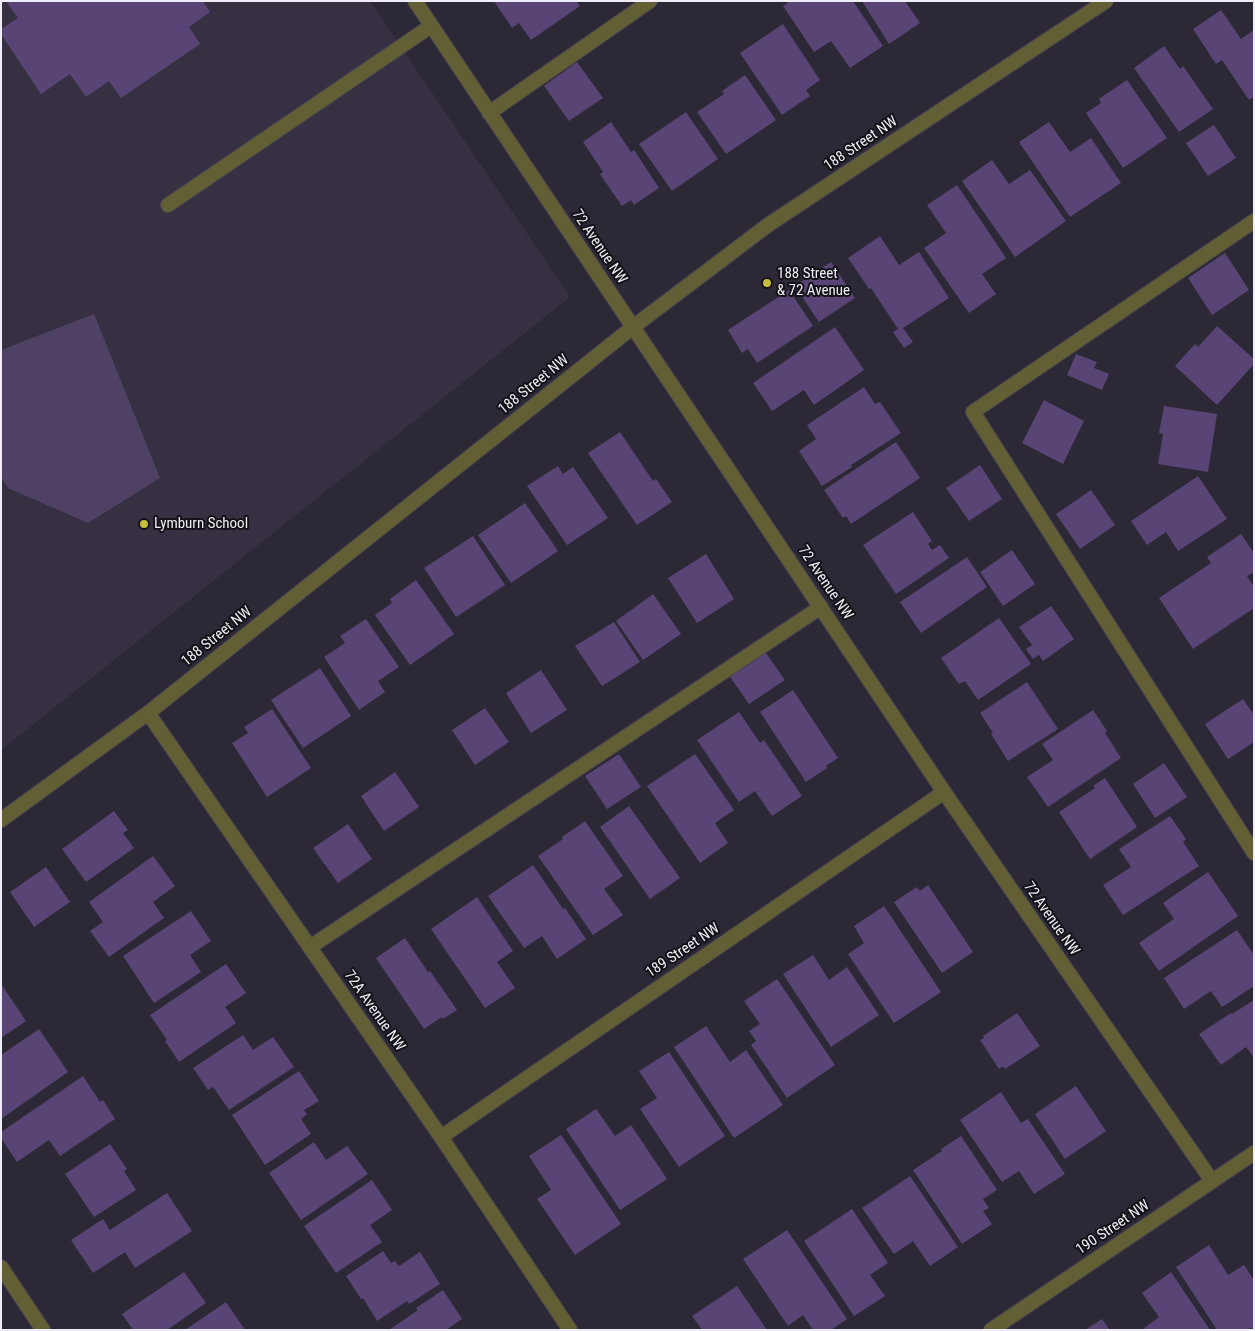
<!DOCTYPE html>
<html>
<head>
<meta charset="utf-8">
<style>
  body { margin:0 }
  #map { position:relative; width:1255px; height:1331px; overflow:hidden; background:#2d2835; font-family:"Roboto Condensed",sans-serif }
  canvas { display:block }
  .frame { position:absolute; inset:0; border:2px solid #efedf5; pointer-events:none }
</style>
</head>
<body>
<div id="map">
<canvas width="1255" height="1331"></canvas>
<div class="frame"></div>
</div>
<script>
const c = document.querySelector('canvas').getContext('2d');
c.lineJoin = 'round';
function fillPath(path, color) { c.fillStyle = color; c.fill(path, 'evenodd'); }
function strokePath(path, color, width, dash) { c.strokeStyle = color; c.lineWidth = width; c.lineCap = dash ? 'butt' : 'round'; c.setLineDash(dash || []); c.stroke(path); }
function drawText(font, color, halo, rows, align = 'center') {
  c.font = font + ' "Roboto Condensed",sans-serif'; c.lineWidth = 4; c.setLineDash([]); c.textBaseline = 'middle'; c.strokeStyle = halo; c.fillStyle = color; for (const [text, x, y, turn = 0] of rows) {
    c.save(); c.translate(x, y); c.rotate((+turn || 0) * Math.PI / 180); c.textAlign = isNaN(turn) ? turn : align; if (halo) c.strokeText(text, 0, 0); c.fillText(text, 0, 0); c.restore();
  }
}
fillPath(new Path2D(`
  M 1,1 L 370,1 L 570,297 L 1,750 Z`), '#373043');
fillPath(new Path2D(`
  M 94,314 L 160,478 L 88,523 L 8,488 L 1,477 L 1,350 Z`), '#4e4163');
fillPath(new Path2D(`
  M 6,1 L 203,1 L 210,12 L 189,27 L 200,44 L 121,98 L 109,81 L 86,97 L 70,74 L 41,94 L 1,34 L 1,29 L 18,18 Z
  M 494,1 L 576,1 L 580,6 L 531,40 L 519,23 L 512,28 Z
  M 790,1 L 853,1 L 883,46 L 850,68 L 831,41 L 814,52 L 783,6 Z
  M 862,1 L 905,1 L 920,23 L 889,44 Z
  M 1221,10 L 1241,39 L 1254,30 L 1254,97 L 1249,100 L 1222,60 L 1216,64 L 1193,29 Z
  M 783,24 L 820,80 L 806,90 L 810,96 L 782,115 L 740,53 Z
  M 1164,46 L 1180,69 L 1183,66 L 1213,109 L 1179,132 L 1134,68 Z
  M 577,62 L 603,98 L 569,121 L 544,86 Z
  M 745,75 L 776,120 L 726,154 L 697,112 L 724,94 L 722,91 Z
  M 1127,80 L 1167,138 L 1123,168 L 1086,113 L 1101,103 L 1099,99 Z
  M 686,112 L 718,159 L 672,191 L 639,144 Z
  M 611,122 L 631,152 L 634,150 L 659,188 L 634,205 L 631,200 L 622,206 L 600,174 L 603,172 L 583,142 Z
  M 1049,122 L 1070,152 L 1091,138 L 1121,183 L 1070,217 L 1019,142 Z
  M 1214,125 L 1236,158 L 1208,176 L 1186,143 Z
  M 992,160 L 1009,184 L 1030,170 L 1066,221 L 1015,257 L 962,181 Z
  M 957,185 L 1006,258 L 982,274 L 996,294 L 969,313 L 924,248 L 946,233 L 927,205 Z
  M 880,236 L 899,265 L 919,252 L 949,298 L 903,328 L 913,342 L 904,348 L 893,332 L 898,329 L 871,288 L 869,289 L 848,258 Z
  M 1225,253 L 1249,290 L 1212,315 L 1188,278 Z
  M 831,262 L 855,298 L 819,322 L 795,286 Z
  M 789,290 L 813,326 L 757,363 L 748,349 L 742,353 L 728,330 Z
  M 1217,326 L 1254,359 L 1254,364 L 1217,405 L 1175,366 L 1195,344 L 1198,347 Z
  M 835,327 L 864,370 L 814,405 L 804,390 L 772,411 L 753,383 Z
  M 1076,354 L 1097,362 L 1094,368 L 1109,374 L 1102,390 L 1067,375 Z
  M 864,387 L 875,404 L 880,402 L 901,433 L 851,465 L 852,467 L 822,486 L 799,451 L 816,439 L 807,425 Z
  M 1044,400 L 1084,421 L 1063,464 L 1022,443 Z
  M 1164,406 L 1217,414 L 1208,472 L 1158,464 L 1163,434 L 1159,433 Z
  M 620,432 L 653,481 L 656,479 L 672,502 L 637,525 L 588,453 Z
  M 896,442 L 920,478 L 851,524 L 846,516 L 843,518 L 824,490 Z
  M 980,465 L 1002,499 L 969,521 L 946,488 Z
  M 558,466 L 563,474 L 573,467 L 608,518 L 567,545 L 527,486 Z
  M 1198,476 L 1227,519 L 1178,551 L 1166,532 L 1147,545 L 1131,521 Z
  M 1091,490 L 1115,525 L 1080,549 L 1056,514 Z
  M 525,503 L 558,551 L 511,583 L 478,535 Z
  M 913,512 L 932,541 L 928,544 L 932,550 L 940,545 L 949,558 L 896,594 L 863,545 Z
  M 1241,534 L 1254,553 L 1254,572 L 1247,576 L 1254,587 L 1254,608 L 1193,649 L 1159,598 L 1211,563 L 1207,557 Z
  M 473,536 L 505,585 L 456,617 L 424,568 Z
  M 1012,550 L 1035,584 L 1003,606 L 980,572 Z
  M 706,554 L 734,599 L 697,623 L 668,578 Z
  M 967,557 L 987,587 L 921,633 L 900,602 Z
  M 416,580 L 454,634 L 410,665 L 375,615 L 392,603 L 390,599 Z
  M 653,594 L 681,634 L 643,660 L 616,621 Z
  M 1051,606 L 1074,639 L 1043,661 L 1039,655 L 1033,659 L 1026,649 L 1032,645 L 1019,627 Z
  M 999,618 L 1031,664 L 978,700 L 965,681 L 959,684 L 941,658 Z
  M 366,619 L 399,667 L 378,681 L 385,692 L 359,710 L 324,657 L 345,643 L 340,636 Z
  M 614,622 L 640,662 L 602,686 L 575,646 Z
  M 761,646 L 785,680 L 749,704 L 726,671 Z
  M 320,668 L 351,716 L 303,748 L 271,700 Z
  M 541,670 L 567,710 L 531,733 L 506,693 Z
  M 1027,682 L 1058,729 L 1008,761 L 991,734 L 993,733 L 980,713 Z
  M 793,690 L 838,758 L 826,766 L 827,768 L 806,782 L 760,712 Z
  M 1243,699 L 1254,715 L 1254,742 L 1228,759 L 1205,724 Z
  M 485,708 L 509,742 L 475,765 L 452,730 Z
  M 272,709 L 311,768 L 267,797 L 232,743 L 248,733 L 244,727 Z
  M 1093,710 L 1107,731 L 1105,733 L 1121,758 L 1048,807 L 1027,777 L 1053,760 L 1042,744 Z
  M 739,712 L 760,743 L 764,740 L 802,796 L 772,816 L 755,791 L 739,802 L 697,740 Z
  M 619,754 L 641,787 L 607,809 L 585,776 Z
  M 695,754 L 734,810 L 715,823 L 728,843 L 700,863 L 647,786 Z
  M 1164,763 L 1187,797 L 1155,818 L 1133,784 Z
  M 395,772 L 419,807 L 384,831 L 361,796 Z
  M 1105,778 L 1137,827 L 1090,859 L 1059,812 L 1095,788 L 1093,786 Z
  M 629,806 L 680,878 L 650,899 L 600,827 Z
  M 114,811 L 128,830 L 123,833 L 134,848 L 86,882 L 62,849 Z
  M 1170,816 L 1186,839 L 1183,842 L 1199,866 L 1123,915 L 1103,885 L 1131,867 L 1119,849 Z
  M 585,821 L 623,876 L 604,889 L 623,915 L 593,935 L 538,856 L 563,839 L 562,837 Z
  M 348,824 L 372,859 L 338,883 L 313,848 Z
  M 153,856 L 175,886 L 153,902 L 164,918 L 109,957 L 90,931 L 103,922 L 89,902 Z
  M 533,865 L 563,909 L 565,908 L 586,939 L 557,959 L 542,936 L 524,948 L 488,896 Z
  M 46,867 L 70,902 L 34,927 L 10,892 Z
  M 1208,872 L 1238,916 L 1159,971 L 1139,943 L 1174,919 L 1163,903 Z
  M 928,885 L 973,952 L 942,973 L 894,902 L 917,887 L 920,891 Z
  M 477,897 L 513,951 L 497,962 L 515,988 L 485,1008 L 431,929 Z
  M 884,906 L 941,992 L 894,1023 L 848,954 L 864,943 L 854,926 Z
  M 191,911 L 211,941 L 190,955 L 201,972 L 154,1003 L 123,956 Z
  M 1237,930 L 1254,955 L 1254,986 L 1222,1007 L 1211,991 L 1184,1009 L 1164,978 Z
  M 405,938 L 428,972 L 430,971 L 457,1010 L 443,1019 L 442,1017 L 424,1029 L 376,958 Z
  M 813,955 L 829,980 L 847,967 L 879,1015 L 831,1047 L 783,974 Z
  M 226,964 L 246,993 L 225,1007 L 236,1023 L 179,1062 L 165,1041 L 167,1040 L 150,1015 Z
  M 777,979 L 835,1065 L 787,1098 L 751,1045 L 756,1041 L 749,1031 L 760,1024 L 744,1001 Z
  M 1,984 L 26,1021 L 1,1038 Z
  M 1254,1000 L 1254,1058 L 1246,1047 L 1221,1065 L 1199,1034 L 1231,1013 L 1232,1014 Z
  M 1017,1013 L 1040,1046 L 1005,1069 L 1003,1066 L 999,1069 L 980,1040 L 984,1038 L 983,1036 Z
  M 706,1026 L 730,1062 L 746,1050 L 783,1105 L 734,1138 L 674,1047 Z
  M 39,1029 L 68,1072 L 1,1119 L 1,1055 Z
  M 243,1035 L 253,1050 L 273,1037 L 294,1067 L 229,1110 L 213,1087 L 208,1090 L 193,1068 Z
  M 669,1052 L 725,1136 L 679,1167 L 640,1109 L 657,1098 L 639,1071 Z
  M 299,1071 L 319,1101 L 304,1110 L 307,1114 L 301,1119 L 311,1134 L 265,1165 L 232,1115 Z
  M 83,1076 L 100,1102 L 103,1100 L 115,1119 L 60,1156 L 49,1140 L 17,1162 L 1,1138 L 1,1132 Z
  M 1076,1086 L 1106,1131 L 1065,1159 L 1035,1114 Z
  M 1001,1092 L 1021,1123 L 1028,1119 L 1065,1174 L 1034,1194 L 1019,1171 L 1002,1182 L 960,1120 Z
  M 596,1109 L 615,1136 L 631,1125 L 667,1179 L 620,1210 L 566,1129 Z
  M 561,1135 L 621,1224 L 575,1255 L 537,1199 L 551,1190 L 529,1156 Z
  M 961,1136 L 997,1190 L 983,1199 L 989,1208 L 983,1211 L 992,1224 L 962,1244 L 913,1170 L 942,1151 L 941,1149 Z
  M 314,1142 L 326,1160 L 347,1146 L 368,1174 L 301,1220 L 269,1173 Z
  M 110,1144 L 127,1169 L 124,1171 L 136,1190 L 94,1217 L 65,1174 Z
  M 910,1176 L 958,1247 L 930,1266 L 913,1241 L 894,1254 L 862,1208 Z
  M 372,1180 L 392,1210 L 370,1225 L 382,1242 L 336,1273 L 304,1226 Z
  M 167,1193 L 192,1231 L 135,1268 L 125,1252 L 93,1273 L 71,1240 L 103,1219 L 110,1230 Z
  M 852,1209 L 888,1263 L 870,1275 L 885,1296 L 854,1316 L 804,1241 Z
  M 787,1230 L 847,1319 L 831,1330 L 813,1330 L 803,1315 L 788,1326 L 743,1259 Z
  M 1209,1245 L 1228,1275 L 1244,1265 L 1254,1280 L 1254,1327 L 1251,1329 L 1250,1328 L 1247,1330 L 1217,1330 L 1176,1267 Z
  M 383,1251 L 391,1263 L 395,1261 L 399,1266 L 420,1252 L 440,1284 L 409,1304 L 407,1301 L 377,1321 L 363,1298 L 361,1299 L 346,1276 Z
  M 184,1272 L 206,1303 L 167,1330 L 133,1330 L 122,1314 Z
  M 1171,1272 L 1210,1330 L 1145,1330 L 1144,1328 L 1159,1317 L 1142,1293 Z
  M 737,1286 L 767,1330 L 702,1330 L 692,1316 Z
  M 443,1290 L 462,1319 L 446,1330 L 389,1330 L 418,1310 L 416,1308 Z
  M 226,1302 L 245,1330 L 185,1330 Z
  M 1102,1319 L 1110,1330 L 1085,1330 Z`), '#584575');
const service = new Path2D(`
  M 489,113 L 650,1
  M 168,205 L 431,26
  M 1254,221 L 973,412 L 1254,853
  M 310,947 L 821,607`);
const minor = new Path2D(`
  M 415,1 L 944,792 L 1212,1181
  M 148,713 L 441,1137 L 570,1330
  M 441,1137 L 944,792
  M 1,1267 L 43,1330
  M 991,1330 L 1254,1153`);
const tertiary = new Path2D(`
  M 1,820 L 148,713 L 633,327 L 768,225 L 1106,1`);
strokePath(service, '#484450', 16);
strokePath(minor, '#484450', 16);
strokePath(tertiary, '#484450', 16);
strokePath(service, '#635f34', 14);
strokePath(minor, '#635f34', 14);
strokePath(tertiary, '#635f34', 14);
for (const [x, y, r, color] of [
  [767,283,5,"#c7bb3b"],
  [144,524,5,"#c7bb3b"]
]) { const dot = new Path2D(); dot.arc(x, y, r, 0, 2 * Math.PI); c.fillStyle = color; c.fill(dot); strokePath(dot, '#141218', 2); }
drawText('15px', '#efedf5', '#141218', [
  ["188 Street NW",861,144,-34],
  ["72 Avenue NW",599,247,56],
  ["188 Street NW",534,385,-39],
  ["72 Avenue NW",825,583,56],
  ["188 Street NW",217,637,-39],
  ["72 Avenue NW",1051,919,55],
  ["189 Street NW",683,951,-34],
  ["72A Avenue NW",374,1011,55],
  ["190 Street NW",1113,1228,-34]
]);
drawText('15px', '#efedf5', '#141218', [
  ["188 Street",777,274],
  ["& 72 Avenue",777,291],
  ["Lymburn School",154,524]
], 'left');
</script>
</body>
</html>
